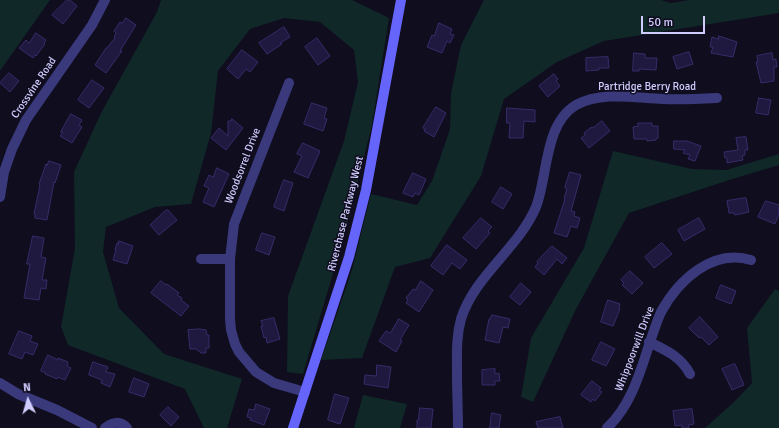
<!DOCTYPE html>
<html>
<head>
<meta charset="utf-8">
<style>
  body { margin:0 }
  #map { position:relative; width:779px; height:428px; overflow:hidden; background:#0f0d1e; font-family:Signika,sans-serif }
  canvas { display:block }
  .north { position:absolute; left:8px; top:380px; width:40px; height:40px; -webkit-text-stroke:3px #0f0d1e; paint-order:stroke; rotate:355deg; font-size:11px; font-weight:700; line-height:16px; text-align:center; color:#d0ccfe }
  .north::after { content:''; display:block; margin:auto; width:14px; height:18px; background:#d0ccfe; clip-path:polygon(50% 0,100% 100%,50% 72%,0 100%) }
  .scale { position:absolute; left:641px; top:16px; width:64px; height:18px; box-sizing:border-box; border:2px solid #d0ccfe; border-top:0; padding-left:5px; font-size:12px; line-height:14px; white-space:nowrap; color:#d0ccfe; -webkit-text-stroke:3px #0f0d1e; paint-order:stroke }
</style>
</head>
<body>
<div id="map">
<canvas width="779" height="428"></canvas>
<div class="north">N</div>
<div class="scale">50 m</div>
</div>
<script>
const c = document.querySelector('canvas').getContext('2d');
c.lineJoin = 'round';
function fillPath(path, color) { c.fillStyle = color; c.fill(path, 'evenodd'); }
function strokePath(path, color, width, dash) { c.strokeStyle = color; c.lineWidth = width; c.lineCap = dash ? 'butt' : 'round'; c.setLineDash(dash || []); c.stroke(path); }
function drawText(font, color, halo, rows, align = 'center') {
  c.font = font + ' Signika,sans-serif'; c.lineWidth = 3; c.setLineDash([]); c.textBaseline = 'middle'; c.strokeStyle = halo; c.fillStyle = color; for (const [text, x, y, turn = 0] of rows) {
    c.save(); c.translate(x, y); c.rotate((+turn || 0) * Math.PI / 180); c.textAlign = isNaN(turn) ? turn : align; if (halo) c.strokeText(text, 0, 0); c.fillText(text, 0, 0); c.restore();
  }
}
fillPath(new Path2D(`
  M 0,0 L 50,0 L 0,71 Z
  M 161,0 L 352,0 L 389,18 L 372,125 L 344,237 L 303,374 L 287,372 L 288,296 L 344,141 L 358,82 L 354,50 L 320,22 L 284,18 L 250,29 L 218,71 L 211,133 L 191,204 L 155,207 L 106,227 L 103,252 L 119,308 L 164,354 L 242,379 L 227,428 L 204,428 L 185,389 L 68,345 L 61,327 L 75,248 L 74,172 L 101,113 L 157,12 Z
  M 484,0 L 661,0 L 671,3 L 689,0 L 779,0 L 779,13 L 604,41 L 557,62 L 504,99 L 481,176 L 430,258 L 395,267 L 362,358 L 321,360 L 352,270 L 371,194 L 417,205 L 432,181 L 450,129 L 451,93 L 461,45 Z
  M 613,151 L 692,169 L 726,170 L 779,154 L 779,165 L 729,180 L 629,213 L 576,309 L 533,402 L 521,397 L 531,338 L 584,248 Z
  M 775,289 L 779,291 L 779,428 L 705,428 L 735,401 L 752,383 L 747,328 Z
  M 363,395 L 407,404 L 400,428 L 354,428 Z`), '#102827');
const building = new Path2D(`
  M 67,0 L 70,0 L 77,6 L 63,24 L 52,15 Z
  M 126,18 L 136,25 L 120,51 L 122,51 L 106,73 L 95,65 L 106,48 L 107,48 L 115,38 L 114,37 L 116,33 L 114,31 L 120,22 L 122,23 Z
  M 439,23 L 452,29 L 450,34 L 454,35 L 450,43 L 447,41 L 442,53 L 427,47 L 432,35 L 434,36 Z
  M 284,27 L 290,37 L 280,43 L 282,44 L 267,54 L 259,43 Z
  M 36,33 L 46,40 L 44,43 L 45,44 L 36,56 L 35,55 L 33,58 L 19,48 L 26,40 L 29,43 Z
  M 719,36 L 737,42 L 733,57 L 711,53 L 713,47 L 710,47 L 712,37 L 718,39 Z
  M 317,38 L 330,56 L 318,65 L 305,47 Z
  M 242,50 L 258,62 L 250,72 L 246,69 L 238,79 L 227,69 Z
  M 689,52 L 693,64 L 677,69 L 673,57 Z
  M 634,53 L 645,54 L 645,58 L 657,58 L 656,70 L 639,69 L 639,71 L 633,71 Z
  M 772,53 L 773,60 L 776,59 L 777,67 L 774,67 L 774,81 L 761,83 L 756,62 L 758,62 L 757,56 Z
  M 608,57 L 609,68 L 599,68 L 599,70 L 586,71 L 586,58 Z
  M 9,73 L 19,81 L 10,92 L 0,83 Z
  M 554,74 L 558,79 L 556,81 L 560,86 L 548,97 L 539,86 Z
  M 92,80 L 104,88 L 89,108 L 78,100 Z
  M 759,98 L 771,100 L 768,115 L 756,113 Z
  M 312,103 L 327,108 L 324,118 L 327,119 L 323,131 L 304,124 Z
  M 436,107 L 446,113 L 434,137 L 424,131 L 425,129 L 423,128 Z
  M 507,108 L 535,110 L 535,122 L 524,121 L 523,138 L 509,138 L 510,123 L 507,123 Z
  M 71,114 L 82,120 L 79,125 L 82,127 L 72,143 L 60,136 L 63,132 L 61,132 Z
  M 232,119 L 243,128 L 226,150 L 211,138 L 219,128 L 228,136 L 228,121 L 231,121 Z
  M 602,121 L 610,131 L 589,148 L 581,138 L 585,135 L 584,133 L 590,128 L 594,127 Z
  M 638,123 L 652,123 L 652,126 L 658,126 L 658,138 L 656,139 L 656,140 L 647,141 L 647,139 L 634,139 L 633,127 L 638,126 Z
  M 746,137 L 748,150 L 745,150 L 745,155 L 742,156 L 743,160 L 727,163 L 727,158 L 725,158 L 724,152 L 738,150 L 736,138 Z
  M 674,141 L 687,141 L 701,146 L 695,161 L 688,159 L 690,155 L 683,153 L 685,150 L 674,149 Z
  M 303,143 L 320,151 L 308,178 L 294,172 L 302,156 L 297,154 Z
  M 49,161 L 61,165 L 55,183 L 54,182 L 47,220 L 35,218 L 35,214 L 34,214 L 40,185 L 39,184 L 46,164 L 47,165 Z
  M 217,168 L 229,174 L 214,207 L 203,202 L 209,188 L 204,186 L 209,175 L 213,177 Z
  M 570,172 L 581,175 L 571,211 L 575,212 L 574,216 L 580,218 L 577,228 L 571,226 L 567,237 L 554,233 L 565,199 L 564,198 L 567,189 L 565,188 Z
  M 413,173 L 426,179 L 419,195 L 415,193 L 413,197 L 403,193 Z
  M 284,180 L 293,183 L 284,211 L 274,207 Z
  M 501,187 L 512,194 L 503,209 L 492,202 Z
  M 746,198 L 749,212 L 735,215 L 734,213 L 729,213 L 727,201 Z
  M 766,201 L 779,205 L 779,214 L 775,224 L 758,217 Z
  M 168,210 L 177,220 L 159,235 L 150,225 L 165,211 Z
  M 481,218 L 492,227 L 488,231 L 490,233 L 476,249 L 463,238 Z
  M 699,218 L 705,229 L 684,241 L 678,230 Z
  M 262,233 L 275,237 L 269,255 L 256,250 Z
  M 33,236 L 44,238 L 41,257 L 46,258 L 42,280 L 47,280 L 46,289 L 41,288 L 39,300 L 24,298 L 30,264 L 27,264 Z
  M 119,241 L 133,246 L 127,264 L 113,260 L 116,250 L 115,250 L 117,243 L 118,244 Z
  M 662,243 L 672,254 L 654,268 L 645,257 Z
  M 447,245 L 467,260 L 460,269 L 452,263 L 443,275 L 431,266 Z
  M 552,246 L 567,258 L 562,264 L 557,259 L 544,275 L 535,267 L 538,263 L 537,262 Z
  M 630,271 L 643,283 L 632,294 L 622,285 L 624,283 L 621,280 Z
  M 161,281 L 166,285 L 167,284 L 179,293 L 177,295 L 182,298 L 181,300 L 189,306 L 181,316 L 151,293 Z
  M 421,281 L 433,290 L 419,312 L 406,303 L 408,300 L 406,298 L 413,289 L 415,290 Z
  M 521,283 L 531,292 L 520,305 L 510,297 Z
  M 721,285 L 736,291 L 731,304 L 716,298 Z
  M 608,300 L 620,304 L 619,308 L 620,309 L 613,326 L 601,322 Z
  M 492,315 L 510,319 L 508,328 L 503,327 L 499,343 L 485,340 L 489,319 L 490,319 Z
  M 700,317 L 718,337 L 709,345 L 701,337 L 699,338 L 689,328 Z
  M 274,318 L 280,339 L 267,343 L 266,337 L 264,338 L 261,326 L 263,326 L 261,321 Z
  M 399,319 L 409,325 L 400,340 L 402,341 L 396,352 L 379,341 L 386,331 L 390,333 Z
  M 200,329 L 206,330 L 207,335 L 209,335 L 209,348 L 206,348 L 206,353 L 201,353 L 196,349 L 190,349 L 188,330 Z
  M 19,331 L 32,336 L 30,341 L 38,344 L 33,355 L 25,352 L 22,359 L 9,354 Z
  M 601,342 L 615,349 L 606,366 L 592,360 Z
  M 48,355 L 58,360 L 58,358 L 68,362 L 67,366 L 71,368 L 65,380 L 58,377 L 57,379 L 45,374 L 46,373 L 41,371 Z
  M 93,362 L 108,367 L 106,372 L 115,374 L 110,387 L 101,383 L 102,380 L 89,375 Z
  M 735,364 L 744,385 L 732,390 L 722,369 Z
  M 377,365 L 391,367 L 388,388 L 364,384 L 365,375 L 376,376 Z
  M 495,369 L 495,374 L 499,373 L 500,381 L 495,381 L 495,385 L 482,385 L 482,370 Z
  M 134,378 L 149,384 L 144,397 L 129,392 Z
  M 592,381 L 601,388 L 599,390 L 602,392 L 595,401 L 593,399 L 591,402 L 581,395 Z
  M 335,394 L 349,398 L 340,424 L 328,420 Z
  M 256,404 L 270,409 L 264,425 L 250,420 L 251,418 L 247,417 L 249,409 L 254,410 Z
  M 168,407 L 179,417 L 171,426 L 160,415 Z
  M 420,408 L 433,409 L 431,428 L 417,428 L 417,420 L 418,420 Z
  M 692,409 L 694,424 L 688,425 L 689,428 L 682,428 L 682,425 L 675,426 L 673,411 Z
  M 492,413 L 501,415 L 499,428 L 490,428 Z
  M 560,417 L 563,428 L 538,428 L 536,422 Z`);
fillPath(building, '#20193f');
strokePath(building, '#372c6a', 1);
strokePath(new Path2D(`
  M 289,83 L 234,224 L 230,259 L 230,319 L 231,330 L 235,344 L 239,352 L 256,372 L 274,383 L 305,392
  M 0,197 L 4,172 L 12,149 L 26,120 L 92,25 L 105,0
  M 201,259 L 230,259
  M 649,342 C 666,350 681,357 690,374
  M 0,383 L 18,394 L 57,410 L 92,428
  M 105,428 C 113,422 120,420 127,428
  M 458,428 C 458,410 457,392 457,373 C 457,355 456,337 461,319 C 475,275 518,249 536,207 C 548,176 544,124 576,105 C 602,91 635,98 663,99 C 681,100 699,99 717,98
  M 607,428 C 639,398 644,351 661,312 C 678,281 712,248 751,260`), '#3a397c', 10);
strokePath(new Path2D(`
  M 293,428 L 349,257 L 366,190 L 401,0`), '#6665fb', 10);
drawText('11px', '#d0ccfe', '#0f0d1e', [
  ["Partridge Berry Road",647,87],
  ["Crossvine Road",34,88,-56],
  ["Woodsorrel Drive",243,166,-69],
  ["Riverchase Parkway West",346,214,-76],
  ["Whippoorwill Drive",635,349,-69]
]);
</script>
</body>
</html>
